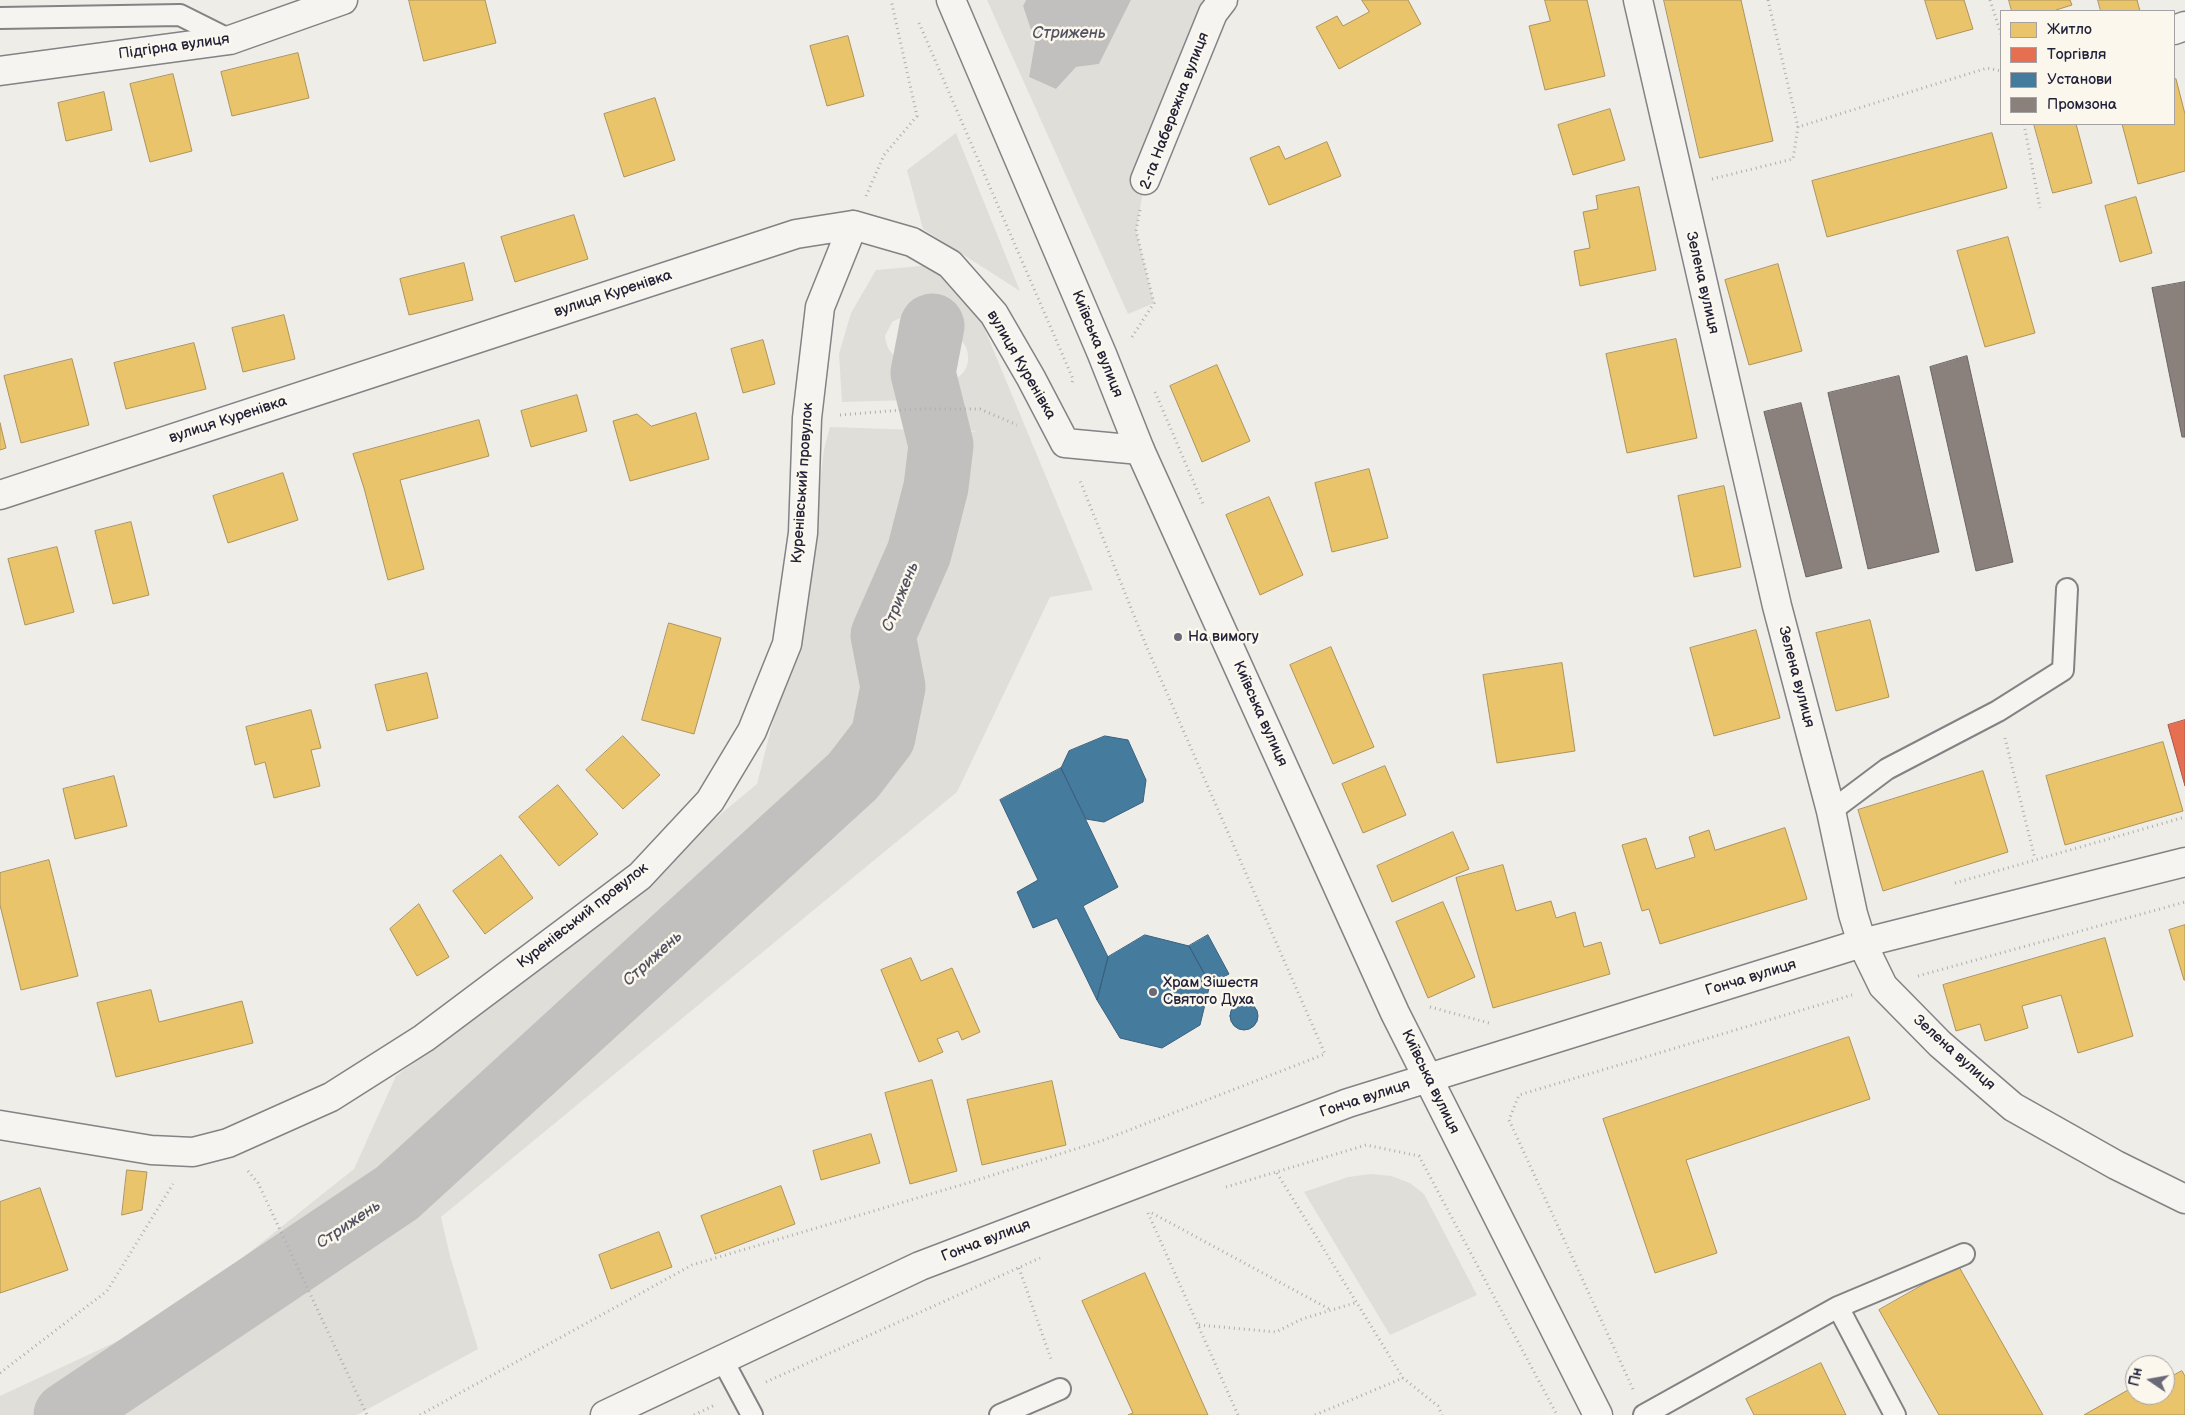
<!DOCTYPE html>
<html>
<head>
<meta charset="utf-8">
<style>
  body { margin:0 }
  #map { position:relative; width:2185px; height:1415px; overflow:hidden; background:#efede8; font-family:"Balsamiq Sans",sans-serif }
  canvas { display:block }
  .legend { position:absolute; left:2000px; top:10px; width:175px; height:115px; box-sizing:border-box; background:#fbf7ec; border:1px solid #a4a2a5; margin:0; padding:6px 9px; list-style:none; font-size:15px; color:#22223b }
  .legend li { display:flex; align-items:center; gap:10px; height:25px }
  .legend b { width:25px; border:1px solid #a4a2a5 }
  .north { position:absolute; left:2125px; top:1355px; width:50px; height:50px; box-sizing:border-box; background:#fbf7ec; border:1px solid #a4a2a5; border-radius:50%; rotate:282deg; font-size:14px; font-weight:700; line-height:20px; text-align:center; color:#22223b }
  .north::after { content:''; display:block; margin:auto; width:18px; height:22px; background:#6a6978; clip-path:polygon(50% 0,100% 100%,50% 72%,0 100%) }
</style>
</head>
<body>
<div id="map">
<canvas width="2185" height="1415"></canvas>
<ul class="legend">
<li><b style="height:14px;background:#e9c46a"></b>Житло</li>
<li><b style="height:14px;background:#e76f51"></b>Торгівля</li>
<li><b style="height:14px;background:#457b9d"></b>Установи</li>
<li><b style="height:14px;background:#8a817c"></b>Промзона</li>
</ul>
<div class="north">Пн</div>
</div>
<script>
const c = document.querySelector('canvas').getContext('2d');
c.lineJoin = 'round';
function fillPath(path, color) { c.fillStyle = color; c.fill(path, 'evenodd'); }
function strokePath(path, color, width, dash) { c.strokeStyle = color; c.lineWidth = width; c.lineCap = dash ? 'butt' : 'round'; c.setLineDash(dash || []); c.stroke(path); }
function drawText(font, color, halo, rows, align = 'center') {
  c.font = font + ' "Balsamiq Sans",sans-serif'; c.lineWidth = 5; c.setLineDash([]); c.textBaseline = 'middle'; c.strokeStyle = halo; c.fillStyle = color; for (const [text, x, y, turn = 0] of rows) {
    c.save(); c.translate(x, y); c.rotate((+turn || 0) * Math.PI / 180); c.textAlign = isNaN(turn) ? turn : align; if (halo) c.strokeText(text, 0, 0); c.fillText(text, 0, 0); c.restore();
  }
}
fillPath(new Path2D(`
  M 987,0 L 1026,0 L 1023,6 L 1035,42 L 1029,77 L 1056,89 L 1076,67 L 1099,64 L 1131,0 L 1220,0 L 1145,180 L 1136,231 L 1154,303 L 1128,314 Z
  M 956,133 L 1020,291 L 923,229 L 907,170 Z
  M 932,265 L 973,301 L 1093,590 L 1050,597 L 957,792 L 441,1217 L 450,1256 L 478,1349 L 357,1415 L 0,1415 L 0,1396 L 167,1318 L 354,1169 L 396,1076 L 482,1012 L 757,784 L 809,578 L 824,449 L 830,427 L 979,432 L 937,426 L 935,379 C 942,380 949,382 955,379 C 970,372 972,353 962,341 C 942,331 914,308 892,322 L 885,336 C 887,355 899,360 915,368 L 910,400 L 842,402 L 839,354 L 851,313 L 876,270 Z
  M 1371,1174 L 1391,1176 L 1410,1183 L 1424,1194 L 1477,1295 L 1390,1335 L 1304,1192 L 1348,1177 Z`), '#e0ded9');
fillPath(new Path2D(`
  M 1026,0 L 1131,0 L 1099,64 L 1076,67 L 1056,89 L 1029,77 L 1035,42 L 1023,6 Z`), '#c2bfbf');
const homes = new Path2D(`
  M 409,0 L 485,0 L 496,43 L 424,61 Z
  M 1362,0 L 1408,0 L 1421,24 L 1339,69 L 1316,27 L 1337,16 L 1343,26 L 1369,12 Z
  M 1545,0 L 1587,0 L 1605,76 L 1545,90 L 1529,26 L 1550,21 Z
  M 1664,0 L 1741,0 L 1773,141 L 1700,158 Z
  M 1925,0 L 1964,0 L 1973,29 L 1937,39 Z
  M 2009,0 L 2070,0 L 2072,5 L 2056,10 L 2056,11 L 2012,11 Z
  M 2098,0 L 2137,0 L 2140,11 L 2101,11 Z
  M 848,36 L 864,96 L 827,106 L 810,46 Z
  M 298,53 L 309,98 L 232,116 L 221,72 Z
  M 173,74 L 192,151 L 150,162 L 130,84 Z
  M 2176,79 L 2185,114 L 2185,171 L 2138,184 L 2122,124 L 2174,124 L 2174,80 Z
  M 104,92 L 112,130 L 66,141 L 58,103 Z
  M 655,98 L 675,160 L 624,177 L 604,114 Z
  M 1610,109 L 1625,160 L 1573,175 L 1558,125 Z
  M 2034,124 L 2076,124 L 2092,183 L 2053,193 Z
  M 1992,133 L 2007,188 L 1827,237 L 1812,181 Z
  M 1327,142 L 1341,176 L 1269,205 L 1250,158 L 1279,146 L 1285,159 Z
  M 1639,187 L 1656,270 L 1580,286 L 1574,251 L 1590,248 L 1583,212 L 1598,209 L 1596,196 Z
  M 2136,197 L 2152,253 L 2120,262 L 2105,206 Z
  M 574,215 L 588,259 L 515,282 L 501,237 Z
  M 2008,237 L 2035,333 L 1985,347 L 1957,251 Z
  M 464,263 L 473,300 L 409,315 L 400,279 Z
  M 1778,264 L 1802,351 L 1749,365 L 1725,280 Z
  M 284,315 L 295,359 L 243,372 L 232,328 Z
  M 1676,339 L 1697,438 L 1627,453 L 1606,354 Z
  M 763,340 L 775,384 L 743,393 L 731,349 Z
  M 194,343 L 206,389 L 126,409 L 114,363 Z
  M 72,359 L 89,425 L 21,443 L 4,376 Z
  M 1217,365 L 1250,441 L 1202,462 L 1170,386 Z
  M 577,395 L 587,431 L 531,447 L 521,411 Z
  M 696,413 L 709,459 L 630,481 L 613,421 L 637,414 L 651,426 Z
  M 479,420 L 489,456 L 400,480 L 424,569 L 388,580 L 364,488 L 353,454 Z
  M 0,423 L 6,448 L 0,450 Z
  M 1369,469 L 1388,538 L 1332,552 L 1315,483 Z
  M 283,473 L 298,520 L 228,543 L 213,496 Z
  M 1724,486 L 1741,567 L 1694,577 L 1678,496 Z
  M 1269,497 L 1303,575 L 1260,595 L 1226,515 Z
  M 131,522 L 149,595 L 113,604 L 95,531 Z
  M 57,547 L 74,612 L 25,625 L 8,559 Z
  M 1870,620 L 1889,697 L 1836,711 L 1816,633 Z
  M 669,623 L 721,638 L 694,734 L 642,720 Z
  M 1756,630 L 1780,718 L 1714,736 L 1690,648 Z
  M 1331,647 L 1374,747 L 1333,764 L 1290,665 Z
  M 1562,663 L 1575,751 L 1497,763 L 1483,675 Z
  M 427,673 L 438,718 L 387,731 L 375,685 Z
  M 311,710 L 321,748 L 311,750 L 320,786 L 274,798 L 265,762 L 255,765 L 246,727 Z
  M 623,736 L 660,775 L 623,809 L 586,770 Z
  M 2163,742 L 2183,811 L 2065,845 L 2046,776 Z
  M 1385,766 L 1406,815 L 1363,833 L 1342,784 Z
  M 1983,771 L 2008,852 L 1883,891 L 1858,810 Z
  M 114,776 L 127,826 L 75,839 L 63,789 Z
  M 558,785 L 598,834 L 559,866 L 519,817 Z
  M 1785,828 L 1807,899 L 1660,944 L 1649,909 L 1642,911 L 1622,845 L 1646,838 L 1656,869 L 1695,857 L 1689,837 L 1709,830 L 1715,850 Z
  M 1453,832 L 1469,869 L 1392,902 L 1377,866 Z
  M 501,855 L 533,898 L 485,934 L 453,891 Z
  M 49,860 L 78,976 L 21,990 L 0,905 L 0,873 Z
  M 1503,865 L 1516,911 L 1551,901 L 1556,918 L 1575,912 L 1584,947 L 1601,942 L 1610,974 L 1493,1008 L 1456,878 Z
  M 1443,902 L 1475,977 L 1428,998 L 1396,922 Z
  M 419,904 L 449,957 L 417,976 L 390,929 Z
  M 2185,925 L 2185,980 L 2184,980 L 2169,930 Z
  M 2105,938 L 2133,1036 L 2078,1053 L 2061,995 L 2022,1006 L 2028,1028 L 1985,1041 L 1980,1024 L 1956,1031 L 1943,985 Z
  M 911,958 L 921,981 L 952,968 L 980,1032 L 962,1040 L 958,1031 L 937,1039 L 943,1052 L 919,1062 L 881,970 Z
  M 151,990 L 159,1022 L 242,1001 L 253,1043 L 116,1077 L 97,1003 Z
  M 1849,1037 L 1870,1099 L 1686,1160 L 1717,1253 L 1655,1273 L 1603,1119 Z
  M 932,1080 L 957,1171 L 910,1184 L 885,1093 Z
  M 1052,1081 L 1066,1145 L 982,1165 L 967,1100 Z
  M 871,1134 L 880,1163 L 821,1180 L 813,1151 Z
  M 127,1170 L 147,1172 L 142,1210 L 122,1215 Z
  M 781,1186 L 795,1224 L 715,1254 L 701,1216 Z
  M 40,1188 L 68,1270 L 0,1293 L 0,1202 Z
  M 659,1232 L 672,1267 L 611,1289 L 599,1255 Z
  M 1958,1265 L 2043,1415 L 1939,1415 L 1879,1310 Z
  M 1145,1273 L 1208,1415 L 1128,1415 L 1133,1413 L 1082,1301 Z
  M 1821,1363 L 1846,1415 L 1754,1415 L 1746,1399 Z
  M 2182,1371 L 2185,1376 L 2185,1415 L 2084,1415 L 2135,1386 L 2135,1395 L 2165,1395 L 2165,1380 Z`);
fillPath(homes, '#e9c46a');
strokePath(homes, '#ad935c', 1);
const shops = new Path2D(`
  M 2185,720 L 2185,786 L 2168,725 Z`);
fillPath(shops, '#e76f51');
strokePath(shops, '#ac584a', 1);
const public = new Path2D(`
  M 1105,736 L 1128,740 L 1146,780 L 1143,802 L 1104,822 L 1086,819 L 1061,768 L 1069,751 Z
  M 1061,768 L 1118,887 L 1083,906 L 1108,957 L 1097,1000 L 1057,918 L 1033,928 L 1017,892 L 1038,880 L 1000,800 Z
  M 1145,935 L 1189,946 L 1210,984 L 1200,1025 L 1162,1048 L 1120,1038 L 1097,1000 L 1108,957 Z
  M 1208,935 L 1229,974 L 1210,984 L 1189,946 Z
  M1230 1016a14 14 0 1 1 28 0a14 14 0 1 1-28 0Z`);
fillPath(public, '#457b9d');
strokePath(public, '#3a6080', 1);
const industry = new Path2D(`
  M 2185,282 L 2185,437 L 2182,437 L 2152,288 Z
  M 1967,356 L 2013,562 L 1976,571 L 1930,367 Z
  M 1899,376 L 1939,552 L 1868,569 L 1828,393 Z
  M 1801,403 L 1842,568 L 1806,577 L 1764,412 Z`);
fillPath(industry, '#8a817c');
strokePath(industry, '#6b6468', 1);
strokePath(new Path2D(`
  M 66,1415 L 397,1193 L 853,776 L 883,737 L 893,687 L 883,635 L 919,553 L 936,487 L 941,445 L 923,373 L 932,326`), '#c2bfbf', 65);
const lane = new Path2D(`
  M 0,18 L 180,15 L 230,40
  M 1831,811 L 1887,769 L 1998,711 L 2063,670 L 2067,589
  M 1838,1307 L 1964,1254
  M 722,1359 L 752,1415
  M 1000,1415 L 1060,1389
  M 1644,1415 L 1838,1307 L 1895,1415`);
const street = new Path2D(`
  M 1638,0 L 1777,606 L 1831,811 L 1853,914 L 1862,943 L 1883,986 L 1940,1044 L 2013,1107 L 2116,1165 L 2185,1199
  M 2174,30 L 2185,26
  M 0,71 L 230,40 L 343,0
  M 1145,180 L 1213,13 L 1223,0
  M 0,495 L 796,234 L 853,225 L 912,242 L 950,264 L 994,314 L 1031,378 L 1065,443 L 1140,450
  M 0,1125 L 151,1150 L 193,1152 L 228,1143 L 331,1097 L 424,1038 L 640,876 L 710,801 L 752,731 L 787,644 L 803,533 L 807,418 L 820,307 L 853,225`);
const secondary = new Path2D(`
  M 951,0 L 1102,354 L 1140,450 L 1395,1013 L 1598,1415
  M 605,1415 L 920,1266 L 1348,1103 L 1862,943 L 2185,862`);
strokePath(lane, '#838284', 24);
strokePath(street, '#838284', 31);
strokePath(secondary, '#838284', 31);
strokePath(new Path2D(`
  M 1768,0 L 1798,127
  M 1990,0 L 2001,34
  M 919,23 L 1073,379 L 1072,383
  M 2024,124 L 2040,208
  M 1712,179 L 1793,159 L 1798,127 L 1987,68 L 2001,71
  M 866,196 L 884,155 L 917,116 L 891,0
  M 1132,337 L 1154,303 L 1136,231 L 1140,210
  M 1155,392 L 1203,504
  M 840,415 L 914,409 L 980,409 L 1017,425
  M 2005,738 L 2035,859
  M 1955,883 L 2185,817
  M 1918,976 L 2185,902
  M 1430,1007 L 1489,1023
  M 248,1171 L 258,1183 L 367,1415
  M 1277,1173 L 1403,1378 L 1438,1406 L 1442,1415
  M 1226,1187 L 1366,1145 L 1419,1156 L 1557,1415
  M 1148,1213 L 1238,1415
  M 1152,1213 L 1331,1310
  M 1019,1268 L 1052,1362
  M 1199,1325 L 1276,1332 L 1302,1319 L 1358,1302
  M 0,1373 L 107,1291 L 173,1184
  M 766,1382 L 1040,1258
  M 1633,1389 L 1509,1120 L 1519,1095 L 1852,995
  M 420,1415 L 692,1265 L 971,1182 L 1101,1141 L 1325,1054 L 1145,643 L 1079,478
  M 694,1415 L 715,1405
  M 1315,1415 L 1403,1378`), '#afaeae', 3, [1, 4]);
strokePath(lane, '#f5f4f0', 20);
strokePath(street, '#f5f4f0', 28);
strokePath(secondary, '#f5f4f0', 28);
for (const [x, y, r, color] of [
  [1178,637,5,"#6a6978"],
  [1153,992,5,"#6a6978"]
]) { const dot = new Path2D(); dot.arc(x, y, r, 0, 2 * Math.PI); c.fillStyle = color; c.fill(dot); strokePath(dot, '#fbf7ec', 2); }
drawText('15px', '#22223b', '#fbf7ec', [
  ["Підгірна вулиця",174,47,-8],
  ["2-га Набережна вулиця",1175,111,-69],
  ["Зелена вулиця",1702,283,77],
  ["вулиця Куренівка",613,294,-18],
  ["Київська вулиця",1097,344,68],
  ["вулиця Куренівка",1021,365,60],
  ["вулиця Куренівка",228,420,-18],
  ["Куренівський провулок",803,483,-86],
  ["Зелена вулиця",1796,677,75],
  ["Київська вулиця",1260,714,66],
  ["Куренівський провулок",583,916,-38],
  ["Гонча вулиця",1751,978,-17],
  ["Зелена вулиця",1954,1053,42],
  ["Київська вулиця",1430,1082,64],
  ["Гонча вулиця",1365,1099,-18],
  ["Гонча вулиця",986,1241,-21]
]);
drawText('15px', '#22223b', '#fbf7ec', [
  ["На вимогу",1188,637],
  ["Храм Зішестя",1163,983],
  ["Святого Духа",1163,1000]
], 'left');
drawText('italic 16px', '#535263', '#fbf7ec', [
  ["Стрижень",1069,34],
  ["Стрижень",901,597,-68],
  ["Стрижень",653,959,-42],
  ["Стрижень",349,1225,-34]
]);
</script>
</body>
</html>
